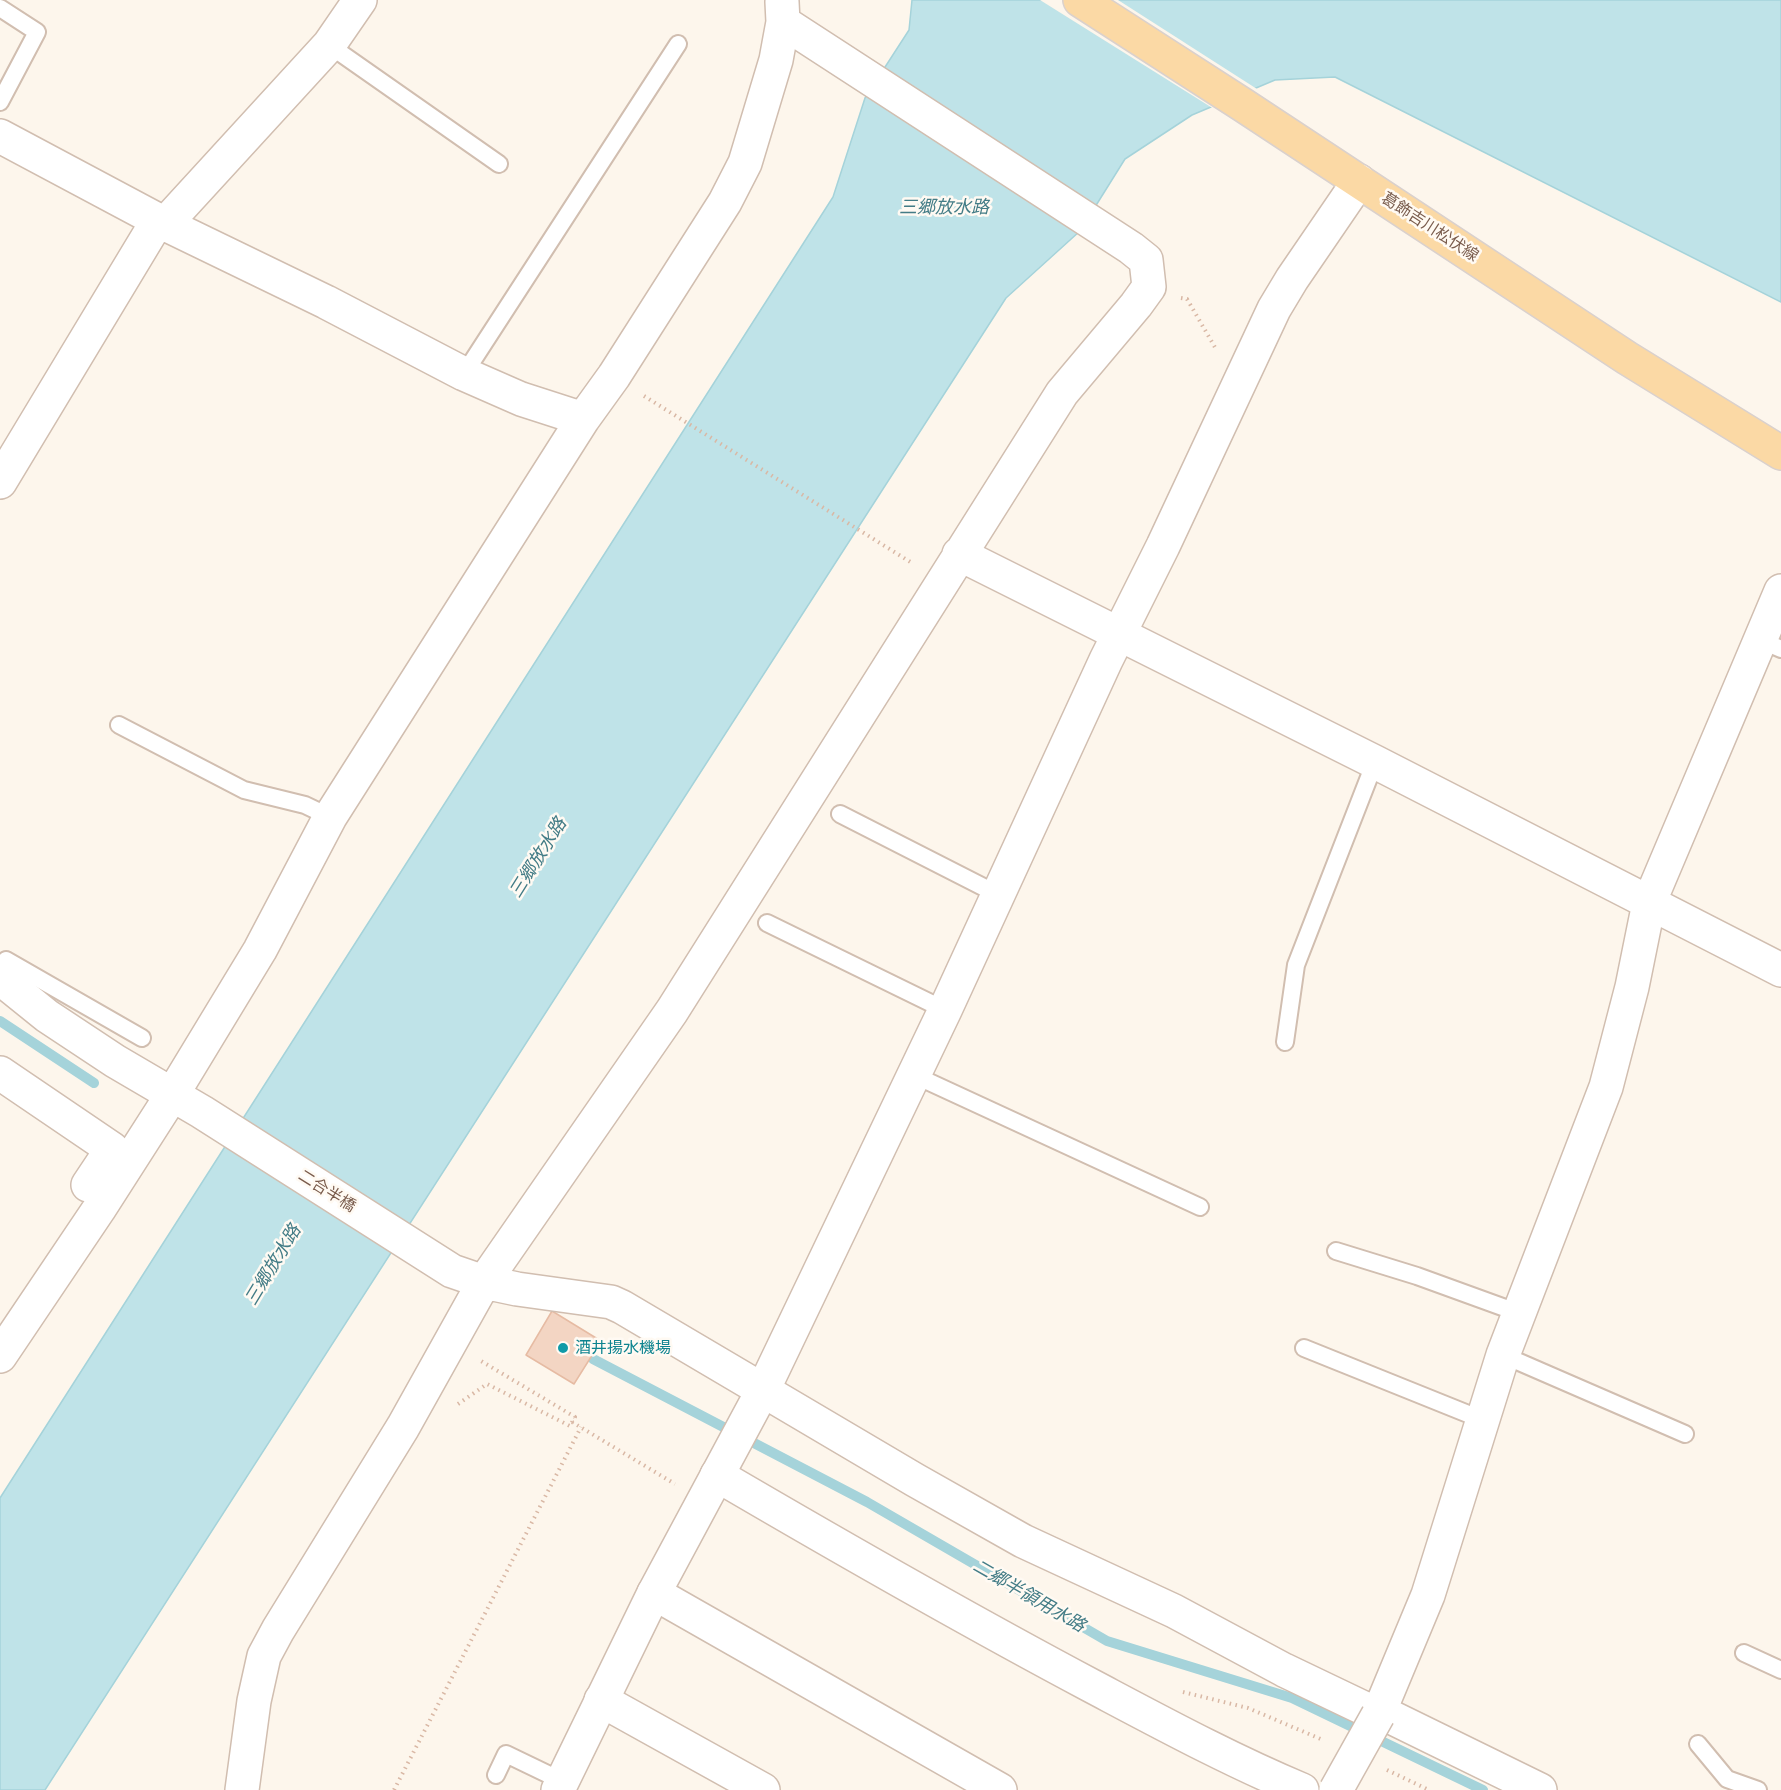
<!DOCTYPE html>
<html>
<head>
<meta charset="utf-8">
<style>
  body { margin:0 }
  canvas { display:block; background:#fdf6ec }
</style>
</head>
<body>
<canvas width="1781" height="1790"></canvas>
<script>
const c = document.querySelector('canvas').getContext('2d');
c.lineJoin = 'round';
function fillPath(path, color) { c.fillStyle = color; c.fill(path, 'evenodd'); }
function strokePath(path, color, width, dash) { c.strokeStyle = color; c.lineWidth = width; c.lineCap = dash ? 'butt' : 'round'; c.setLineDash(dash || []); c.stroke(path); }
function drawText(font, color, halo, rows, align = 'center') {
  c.font = font + ' "Public Sans","Noto Sans JP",sans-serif'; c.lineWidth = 5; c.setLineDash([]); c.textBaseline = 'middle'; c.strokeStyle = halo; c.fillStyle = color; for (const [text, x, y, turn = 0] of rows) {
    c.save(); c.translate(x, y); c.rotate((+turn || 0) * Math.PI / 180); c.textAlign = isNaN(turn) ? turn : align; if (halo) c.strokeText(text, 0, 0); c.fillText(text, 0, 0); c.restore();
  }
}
const water = new Path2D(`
  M 912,0 L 1781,0 L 1781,302 L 1335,77 L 1275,80 L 1192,115 L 1125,159 L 1080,231 L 1006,298 L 45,1790 L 0,1790 L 0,1498 L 833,197 L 865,98 L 909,30 Z`);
fillPath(water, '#bfe3e8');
strokePath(water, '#a5d3da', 1.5);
fillPath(new Path2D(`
  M 1040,0 L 1118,0 L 1257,89 L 1255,92 L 1214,109 Z`), '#fdf6ec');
strokePath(new Path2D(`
  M 0,1021 L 94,1083
  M 593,1359 L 867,1502 L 1107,1641 L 1292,1698 L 1483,1790`), '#a5d3da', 10);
const building = new Path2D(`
  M 552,1311 L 601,1341 L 574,1384 L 526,1355 Z`);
fillPath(building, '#f3d5c3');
strokePath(building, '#e6bba3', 1.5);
const service = new Path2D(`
  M 0,8 L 37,32 L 0,102
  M 329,45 L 499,164
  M 464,374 L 678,44
  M 1760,640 L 1781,649
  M 119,725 L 244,790 L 305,805 L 330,817
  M 840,814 L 997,894
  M 767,923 L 945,1010
  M 0,969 L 6,960 L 142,1038
  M 1285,1042 L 1296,965 L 1375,762
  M 914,1075 L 1200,1207
  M 1336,1251 L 1417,1276 L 1519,1313
  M 1304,1348 L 1483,1420
  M 1503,1355 L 1685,1434
  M 1744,1653 L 1781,1670
  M 1698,1744 L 1727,1779 L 1758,1790
  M 496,1775 L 506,1754 L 562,1781`);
const minor = new Path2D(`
  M 0,136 L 165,224 L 326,302 L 464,374 L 521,399 L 583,419
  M 165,224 L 329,45 L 360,0
  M 0,482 L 158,220
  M 959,554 L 1375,762 L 1781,970
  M 0,978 L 47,1016 L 115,1061 L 202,1112 L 452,1271 L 484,1282 L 517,1289 L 611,1302 L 622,1307 L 915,1480 L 1023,1541 L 1174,1611 L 1284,1670 L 1378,1715 L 1393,1718 L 1540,1790
  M 0,1073 L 112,1149 L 88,1185
  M 0,1356 L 99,1209 L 172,1095 L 260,950 L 330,817 L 583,419 L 614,376 L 725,202 L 745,163 L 776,60 L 783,22 L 782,2
  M 717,1475 C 840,1547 964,1618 1090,1685 C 1160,1722 1230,1760 1302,1790
  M 654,1593 L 1000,1790
  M 601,1700 L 763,1790
  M 1378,1715 L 1428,1595 L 1503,1355 L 1606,1087 L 1632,987 L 1649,903 L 1781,591
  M 242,1790 L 254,1701 L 264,1656 L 278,1630 L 403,1427 L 484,1282 L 672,1011 L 1062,393 L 1136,305 L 1149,287 L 1146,260 L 1131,248 L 783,22`);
const tertiary = new Path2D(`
  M 558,1790 L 654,1593 L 763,1390 L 945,1010 L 1106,660 L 1163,546 L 1274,309 L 1292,279 L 1359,181`);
const primary = new Path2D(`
  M 1080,0 L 1243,105 L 1627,358 L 1781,453`);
strokePath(service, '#d1beb0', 20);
strokePath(minor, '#d1beb0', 36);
strokePath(tertiary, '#d1beb0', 36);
strokePath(primary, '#dad1cd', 36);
strokePath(new Path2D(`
  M 1181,298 L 1187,299 L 1216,349
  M 644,396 L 912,563
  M 458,1404 L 487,1384 L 570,1426 L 575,1417 L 481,1361
  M 572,1422 L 675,1484
  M 1183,1692 L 1248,1708 L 1323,1740
  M 1387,1770 L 1429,1790
  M 394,1790 L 581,1427`), '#d9b8a5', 4, [1.5, 4.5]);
strokePath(service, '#fff', 16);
strokePath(minor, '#fff', 33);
strokePath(tertiary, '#fff', 33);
strokePath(primary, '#fbd9a5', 33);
const minorBridge = new Path2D(`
  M 1336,1790 L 1378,1715`);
strokePath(minorBridge, '#d1beb0', 36, []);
strokePath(minorBridge, '#fff', 33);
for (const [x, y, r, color] of [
  [563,1348,6,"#0f9aa8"]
]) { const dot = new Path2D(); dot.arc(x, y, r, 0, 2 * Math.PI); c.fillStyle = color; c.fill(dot); strokePath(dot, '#fffaf3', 2); }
drawText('16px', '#7a5c4d', '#fffaf3', [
  ["葛飾吉川松伏線",1430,227,33],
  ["二合半橋",327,1191,32]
]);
drawText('16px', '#0d838f', '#fffaf3', [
  ["酒井揚水機場",575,1348]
], 'left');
drawText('italic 18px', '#437c86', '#fffaf3', [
  ["三郷放水路",944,207],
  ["三郷放水路",538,858,-58],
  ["三郷放水路",273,1265,-59],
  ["二郷半領用水路",1029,1596,30]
]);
</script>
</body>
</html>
